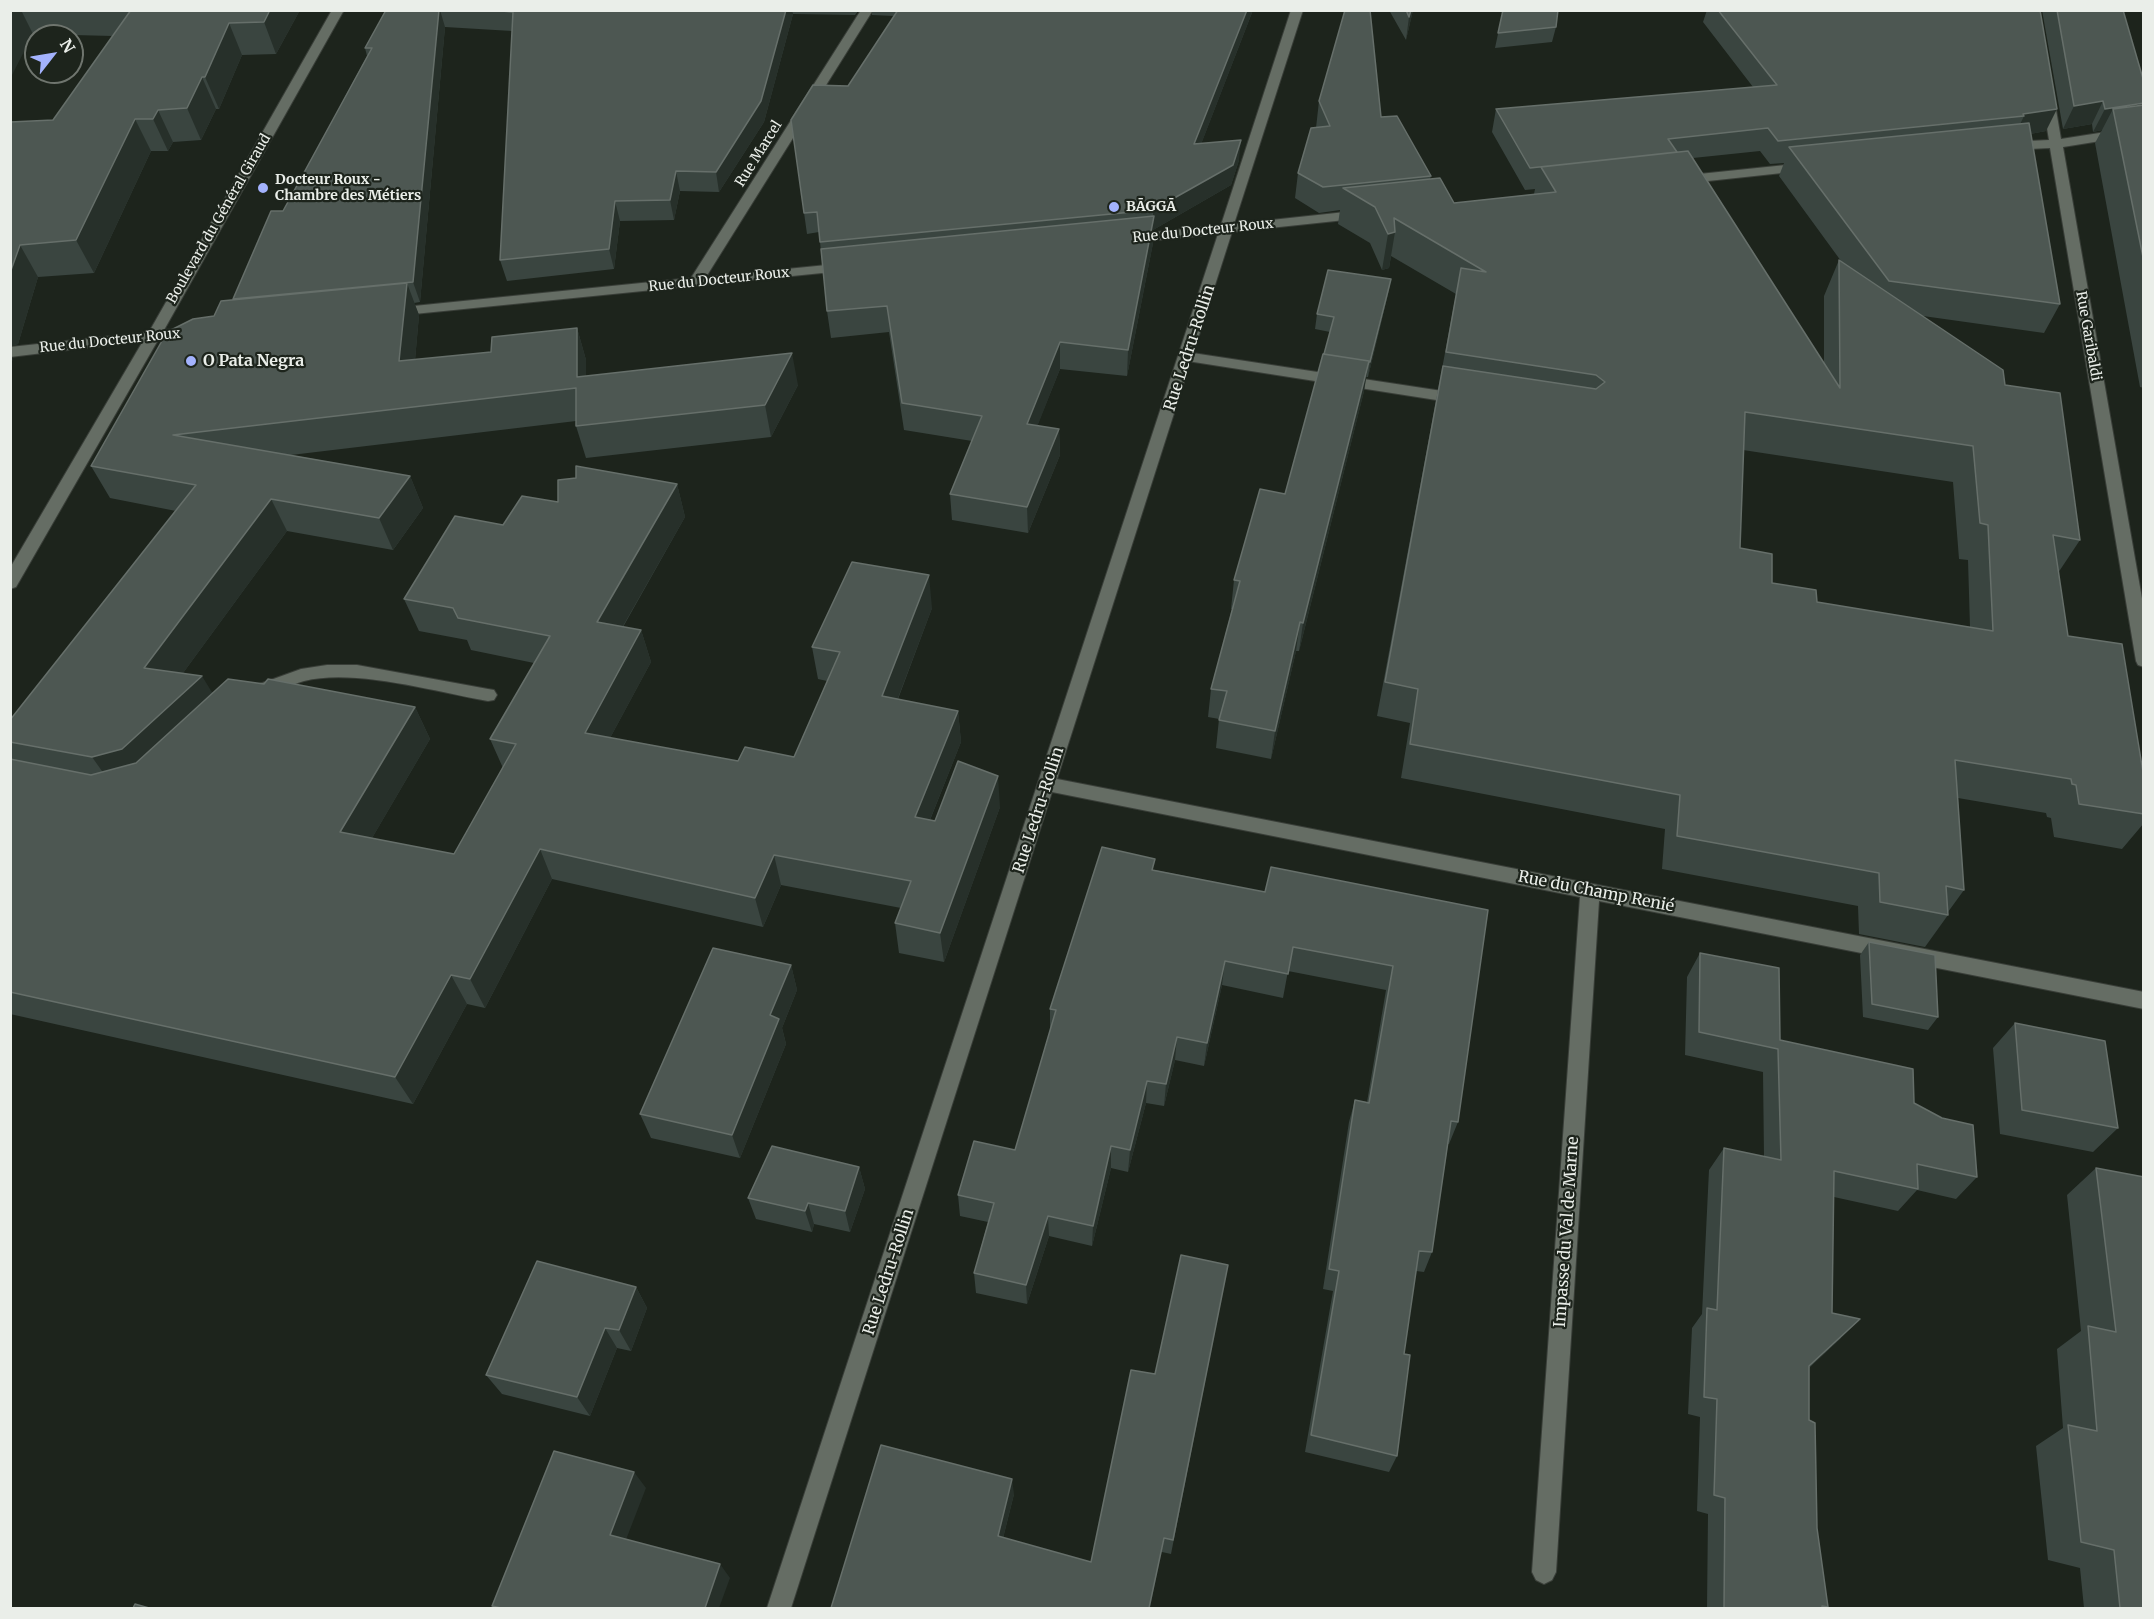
<!DOCTYPE html>
<html>
<head>
<meta charset="utf-8">
<style>
  body { margin:0 }
  #map { position:relative; width:2154px; height:1619px; overflow:hidden; background:#1d241c; font-family:Merriweather,serif }
  canvas { display:block }
  .frame { position:absolute; inset:0; border:12px solid #eaeee9; pointer-events:none }
  .north { position:absolute; left:24px; top:24px; width:60px; height:60px; box-sizing:border-box; background:#1d241c; border:2px solid #6f756e; border-radius:50%; rotate:59deg; font-size:16px; font-weight:700; line-height:24px; text-align:center; color:#eaeee9 }
  .north::after { content:''; display:block; margin:auto; width:21px; height:27px; background:#a3b2fd; clip-path:polygon(50% 0,100% 100%,50% 72%,0 100%) }
</style>
</head>
<body>
<div id="map">
<canvas width="2154" height="1619"></canvas>
<div class="frame"></div>
<div class="north">N</div>
</div>
<script>
const c = document.querySelector('canvas').getContext('2d');
c.lineJoin = 'round';
function strokePath(path, color, width, dash) { c.strokeStyle = color; c.lineWidth = width; c.lineCap = dash ? 'butt' : 'round'; c.setLineDash(dash || []); c.stroke(path); }
function fillPath(path, color) { c.fillStyle = color; c.fill(path, 'evenodd'); }
function drawText(font, color, halo, rows, align = 'center') {
  c.font = font + ' Merriweather,serif'; c.lineWidth = 4.5; c.setLineDash([]); c.textBaseline = 'middle'; c.strokeStyle = halo; c.fillStyle = color; for (const [text, x, y, turn = 0] of rows) {
    c.save(); c.translate(x, y); c.rotate((+turn || 0) * Math.PI / 180); c.textAlign = isNaN(turn) ? turn : align; if (halo) c.strokeText(text, 0, 0); c.fillText(text, 0, 0); c.restore();
  }
}
const lane = new Path2D(`
  M 1186,352 L 1462,394 L 1469,399 L 1462,404 L 1181,360 L 1179,357 Z
  M 327,665 L 357,665 L 488,689 L 494,690 L 497,695 L 494,700 L 488,701 C 436,692 354,668 304,681 C 289,685 275,693 260,697 L 254,696 L 251,691 L 254,686 L 301,669 Z`);
const street = new Path2D(`
  M 332,10 L 344,10 L 164,330 L 187,328 L 194,332 L 187,336 L 158,340 L 16,587 L 10,589 L 10,568 L 143,341 L 10,357 L 10,347 L 149,332 Z
  M 861,10 L 873,10 L 706,277 L 847,263 L 854,267 L 852,270 L 394,316 L 387,312 L 394,308 L 691,278 Z
  M 1291,10 L 1303,10 L 1234,224 L 1364,210 L 1371,214 L 1364,218 L 1232,232 L 1057,779 L 2144,992 L 2144,1009 L 1599,901 L 1556,1572 L 1552,1580 L 1544,1584 L 1536,1580 L 1532,1572 L 1580,897 L 1052,792 L 791,1608 L 767,1608 L 1218,234 L 1128,243 L 1121,239 L 1128,235 L 1221,225 Z
  M 2048,94 L 2054,98 L 2061,139 L 2144,126 L 2144,134 L 2063,147 L 2144,610 L 2144,667 L 2138,665 L 2136,661 L 2050,148 L 2008,150 L 2002,146 L 2008,142 L 2049,140 L 2042,98 Z
  M 1805,163 L 1810,164 L 1811,167 L 1810,170 L 1680,184 L 1673,180 L 1680,176 Z`);
strokePath(lane, '#393e38', 2);
strokePath(street, '#393e38', 2);
fillPath(lane, '#656d64');
fillPath(street, '#656d64');
fillPath(new Path2D(`
  M 10,10 L 300,10 L 276,54 L 242,55 L 219,109 L 216,109 L 201,140 L 173,142 L 168,151 L 151,151 L 94,273 L 38,277 L 18,344 L 10,346 L 10,122 L 53,120 L 113,36 L 33,34 Z
  M 386,10 L 859,10 L 855,15 L 793,14 L 764,122 L 719,192 L 680,191 L 674,220 L 620,221 L 614,269 L 507,281 L 500,260 L 512,31 L 445,27 L 420,302 L 414,303 L 419,315 L 415,360 L 491,352 L 577,328 L 586,360 L 586,376 L 798,385 L 771,437 L 586,458 L 576,426 L 576,421 L 291,455 L 410,476 L 423,508 L 393,550 L 287,531 L 183,673 L 213,693 L 415,707 L 430,739 L 372,838 L 454,854 L 503,768 L 490,739 L 534,663 L 471,650 L 467,640 L 419,631 L 404,599 L 503,525 L 558,502 L 677,484 L 685,517 L 623,627 L 641,630 L 651,662 L 610,738 L 738,761 L 794,757 L 827,681 L 818,679 L 812,647 L 932,608 L 898,699 L 958,711 L 961,742 L 930,820 L 935,821 L 1000,807 L 944,962 L 899,953 L 895,923 L 901,908 L 781,885 L 763,927 L 552,879 L 485,1008 L 467,1004 L 413,1104 L 10,1014 L 10,720 L 176,511 L 110,498 L 91,466 L 214,316 L 233,300 L 233,299 L 283,211 L 367,56 L 365,48 Z
  M 872,10 L 1253,10 L 1201,144 L 1239,160 L 1231,185 L 1153,230 L 1153,243 L 1127,376 L 1060,369 L 1037,426 L 1059,429 L 1060,455 L 1028,533 L 952,520 L 950,494 L 972,441 L 904,430 L 889,332 L 831,338 L 827,311 L 819,232 L 807,234 L 791,120 L 848,86 L 895,16 L 872,15 Z
  M 1389,10 L 1413,10 L 1406,40 Z
  M 1503,10 L 1556,27 L 1552,42 L 1495,48 Z
  M 1707,10 L 2040,10 L 2046,131 L 2030,134 L 2060,304 L 2044,333 L 1923,316 L 2005,385 L 2080,540 L 2058,573 L 2068,636 L 2144,778 L 2144,823 L 2122,849 L 2054,837 L 2051,818 L 2047,817 L 2046,813 L 1958,798 L 1964,890 L 1948,912 L 1948,915 L 1925,947 L 1859,934 L 1858,906 L 1662,869 L 1665,829 L 1401,778 L 1410,723 L 1377,716 L 1456,294 L 1391,256 L 1389,268 L 1382,270 L 1370,243 L 1338,224 L 1340,210 L 1319,213 L 1295,198 L 1298,173 L 1316,128 L 1319,101 L 1381,117 L 1431,176 L 1430,179 L 1454,203 L 1534,194 L 1535,189 L 1525,190 L 1492,132 L 1496,109 L 1753,87 L 1703,22 ZM 1760,151 L 1770,164 L 1784,163 L 1779,176 L 1841,261 L 1839,260 L 1824,296 L 1824,364 L 1693,158 ZM 1743,450 L 1953,482 L 1959,559 L 1968,560 L 1970,627 L 1817,602 L 1772,583 L 1740,548 Z
  M 2042,10 L 2123,10 L 2144,82 L 2144,388 L 2140,387 L 2095,143 L 2102,130 L 2093,132 L 2092,124 L 2063,129 Z
  M 1391,279 L 1388,294 L 1368,377 L 1366,377 L 1364,391 L 1299,651 L 1296,651 L 1271,759 L 1216,748 L 1219,719 L 1208,717 L 1211,689 L 1232,609 L 1231,609 L 1234,580 L 1285,494 L 1330,332 L 1315,329 L 1317,314 Z
  M 1155,870 L 1265,892 L 1488,910 L 1458,1122 L 1449,1144 L 1448,1144 L 1432,1252 L 1424,1272 L 1416,1271 L 1404,1354 L 1397,1456 L 1389,1472 L 1305,1452 L 1333,1291 L 1323,1289 L 1349,1122 L 1355,1100 L 1367,1102 L 1386,990 L 1288,971 L 1283,998 L 1222,985 L 1204,1066 L 1175,1060 L 1164,1106 L 1146,1103 L 1128,1172 L 1111,1168 L 1092,1246 L 1049,1236 L 1027,1304 L 976,1293 L 974,1273 L 988,1222 L 960,1216 L 958,1195 L 1015,1150 L 1050,1030 L 1050,1009 Z
  M 1869,942 L 1938,1017 L 1928,1030 L 1863,1017 L 1860,955 Z
  M 1700,953 L 1780,1040 L 1914,1103 L 1977,1177 L 1956,1199 L 1917,1190 L 1898,1211 L 1834,1197 L 1832,1313 L 1841,1338 L 1809,1368 L 1809,1420 L 1817,1528 L 1828,1607 L 1827,1608 L 1707,1608 L 1708,1514 L 1697,1511 L 1700,1417 L 1688,1414 L 1692,1328 L 1702,1314 L 1709,1170 L 1724,1148 L 1764,1157 L 1763,1072 L 1685,1055 L 1687,977 Z
  M 791,965 L 797,990 L 782,1028 L 786,1044 L 740,1158 L 651,1138 L 640,1114 Z
  M 2015,1023 L 2118,1128 L 2093,1152 L 2000,1134 L 1993,1048 Z
  M 859,1167 L 865,1189 L 850,1232 L 814,1224 L 812,1232 L 756,1219 L 748,1198 Z
  M 2096,1168 L 2144,1177 L 2144,1608 L 2084,1608 L 2080,1568 L 2048,1560 L 2036,1446 L 2063,1428 L 2057,1349 L 2081,1331 L 2067,1195 Z
  M 1228,1265 L 1171,1554 L 1162,1552 L 831,1608 L 1014,1494 L 1003,1538 L 1091,1562 L 1155,1374 Z
  M 636,1287 L 647,1308 L 631,1351 L 617,1348 L 590,1416 L 502,1394 L 486,1375 Z`), '#3a4540');
fillPath(new Path2D(`
  M 13,10 L 21,10 L 33,34 L 10,79 L 10,15 Z
  M 270,10 L 300,10 L 276,54 L 264,22 Z
  M 439,10 L 440,10 L 445,27 L 420,302 L 413,282 Z
  M 786,10 L 792,10 L 793,14 L 764,122 L 719,192 L 716,172 Z
  M 1247,10 L 1253,10 L 1193,165 L 1194,144 Z
  M 1411,10 L 1413,10 L 1406,40 L 1409,17 Z
  M 229,23 L 242,55 L 219,109 L 205,77 Z
  M 202,77 L 216,109 L 201,140 L 187,108 Z
  M 2103,101 L 2092,124 L 2063,129 L 2074,106 Z
  M 2144,103 L 2144,113 L 2113,109 L 2102,130 L 2093,132 L 2105,109 Z
  M 2057,109 L 2046,131 L 2014,137 L 2024,116 L 2023,114 Z
  M 158,110 L 173,142 L 168,151 L 153,119 Z
  M 135,119 L 151,151 L 94,273 L 76,240 Z
  M 1241,140 L 1239,160 L 1231,185 L 1153,230 L 1153,243 L 1127,376 L 1128,350 L 1153,222 L 1153,210 Z
  M 676,171 L 680,191 L 674,220 L 670,200 Z
  M 615,201 L 620,221 L 614,269 L 609,249 Z
  M 1395,232 L 1389,268 L 1382,270 L 1388,234 Z
  M 20,245 L 38,277 L 18,344 L 10,346 L 10,273 Z
  M 1391,279 L 1388,294 L 1368,377 L 1370,362 Z
  M 407,283 L 419,315 L 412,394 L 399,361 Z
  M 577,328 L 586,360 L 586,410 L 577,377 Z
  M 1060,342 L 1060,369 L 1028,450 L 1027,424 Z
  M 792,353 L 798,385 L 771,437 L 765,405 Z
  M 10,355 L 13,359 L 10,367 Z
  M 1369,361 L 1364,391 L 1299,651 L 1303,623 Z
  M 1059,429 L 1060,455 L 1028,533 L 1027,507 Z
  M 410,476 L 423,508 L 393,550 L 379,518 Z
  M 677,484 L 685,517 L 607,654 L 597,622 Z
  M 271,499 L 287,531 L 164,699 L 144,668 Z
  M 929,575 L 932,608 L 887,727 L 882,696 Z
  M 1300,622 L 1296,651 L 1271,759 L 1275,731 Z
  M 641,630 L 651,662 L 596,764 L 585,733 Z
  M 202,676 L 221,707 L 114,788 L 92,757 Z
  M 415,707 L 430,739 L 358,862 L 340,832 Z
  M 958,711 L 961,742 L 919,847 L 915,817 Z
  M 998,776 L 1000,807 L 944,962 L 940,933 Z
  M 540,849 L 552,879 L 485,1008 L 470,979 Z
  M 774,855 L 781,885 L 763,927 L 755,898 Z
  M 1225,961 L 1222,985 L 1204,1066 L 1207,1043 Z
  M 791,965 L 797,990 L 782,1028 L 786,1044 L 740,1158 L 732,1135 L 770,1015 Z
  M 451,975 L 467,1004 L 413,1104 L 395,1077 Z
  M 1177,1037 L 1175,1060 L 1164,1106 L 1166,1084 Z
  M 1147,1081 L 1146,1103 L 1128,1172 L 1130,1150 Z
  M 1111,1146 L 1111,1168 L 1092,1246 L 1093,1226 Z
  M 859,1167 L 865,1189 L 850,1232 L 845,1211 Z
  M 808,1203 L 814,1224 L 812,1232 L 805,1211 Z
  M 1048,1216 L 1049,1236 L 1027,1304 L 1026,1285 Z
  M 636,1287 L 647,1308 L 631,1351 L 619,1330 Z
  M 1860,1319 L 1841,1338 L 1790,1385 L 1809,1366 Z
  M 605,1328 L 617,1348 L 590,1416 L 577,1397 Z
  M 634,1472 L 646,1488 L 622,1550 L 610,1535 Z
  M 1012,1479 L 1014,1494 L 1000,1550 L 998,1536 Z
  M 1164,1538 L 1150,1608 L 1149,1608 Z
  M 720,1564 L 730,1578 L 719,1608 L 705,1608 Z`), '#27302a');
const building = new Path2D(`
  M 131,10 L 270,10 L 264,22 L 229,23 L 205,77 L 202,77 L 187,108 L 158,110 L 153,119 L 135,119 L 76,240 L 20,245 L 10,273 L 10,122 L 53,120 Z
  M 386,10 L 439,10 L 413,282 L 233,299 L 271,211 L 283,211 L 372,48 L 365,48 Z
  M 490,10 L 786,10 L 761,101 L 716,172 L 676,171 L 670,200 L 615,201 L 609,249 L 500,260 L 513,12 Z
  M 898,10 L 1247,10 L 1194,144 L 1241,140 L 1233,165 L 1153,210 L 820,242 L 817,212 L 804,213 L 791,120 L 813,85 L 848,86 Z
  M 1345,10 L 1370,10 L 1381,117 L 1397,116 L 1431,176 L 1323,187 L 1298,173 L 1311,128 L 1330,126 L 1319,101 Z
  M 1406,10 L 1411,10 L 1409,17 Z
  M 1503,10 L 1558,10 L 1556,27 L 1498,33 Z
  M 1718,10 L 2040,10 L 2057,109 L 2023,114 L 2024,116 L 1778,141 L 1768,128 L 1668,139 L 1677,152 L 1530,168 L 1496,109 L 1777,85 Z
  M 2057,10 L 2123,10 L 2144,82 L 2144,103 L 2105,109 L 2103,101 L 2074,106 Z
  M 2144,105 L 2144,262 L 2113,109 Z
  M 2029,123 L 2060,304 L 1889,281 L 1789,147 Z
  M 1688,151 L 1840,388 L 1839,260 L 2003,370 L 2005,385 L 2060,393 L 2080,540 L 2053,535 L 2068,636 L 2122,644 L 2144,778 L 2144,814 L 2079,804 L 2076,785 L 2072,784 L 2071,779 L 1955,760 L 1964,890 L 1946,886 L 1948,915 L 1880,902 L 1879,873 L 1677,836 L 1680,795 L 1410,744 L 1418,689 L 1385,682 L 1443,366 L 1596,389 L 1605,382 L 1596,375 L 1446,352 L 1461,268 L 1486,272 L 1394,218 L 1395,232 L 1388,234 L 1375,207 L 1343,188 L 1440,178 L 1454,203 L 1556,192 L 1541,167 ZM 1745,412 L 1973,446 L 1980,523 L 1988,525 L 1993,631 L 1817,602 L 1816,590 L 1772,583 L 1772,554 L 1740,548 Z
  M 1154,216 L 1128,350 L 1060,342 L 1027,424 L 1059,429 L 1027,507 L 950,494 L 982,416 L 902,403 L 887,306 L 827,311 L 821,249 Z
  M 1328,270 L 1391,279 L 1370,362 L 1369,362 L 1369,361 L 1324,354 L 1334,317 L 1317,314 Z
  M 407,283 L 399,361 L 491,352 L 492,337 L 577,328 L 577,377 L 792,353 L 765,405 L 576,426 L 576,388 L 173,435 L 410,476 L 379,518 L 271,499 L 144,668 L 202,676 L 122,749 L 92,757 L 10,742 L 10,720 L 196,485 L 91,466 L 167,332 L 193,319 L 214,316 L 221,301 Z
  M 1323,354 L 1369,361 L 1303,623 L 1300,622 L 1275,731 L 1219,720 L 1227,691 L 1211,689 L 1240,581 L 1234,580 L 1260,489 L 1285,494 Z
  M 576,466 L 677,484 L 597,622 L 641,630 L 585,733 L 738,761 L 745,747 L 794,757 L 840,652 L 812,647 L 852,562 L 929,575 L 882,696 L 958,711 L 915,817 L 935,821 L 958,761 L 998,776 L 940,933 L 895,923 L 911,881 L 774,855 L 755,898 L 540,849 L 470,979 L 451,975 L 395,1077 L 10,992 L 10,759 L 91,775 L 136,763 L 228,679 L 264,684 L 268,679 L 415,707 L 340,832 L 454,854 L 516,744 L 490,739 L 550,636 L 458,618 L 453,608 L 404,599 L 455,516 L 503,525 L 522,496 L 558,502 L 558,480 L 576,478 Z
  M 1102,847 L 1155,859 L 1152,870 L 1265,892 L 1271,867 L 1488,910 L 1458,1122 L 1451,1121 L 1432,1252 L 1419,1251 L 1404,1354 L 1410,1355 L 1397,1456 L 1311,1435 L 1339,1271 L 1329,1269 L 1355,1100 L 1369,1103 L 1393,966 L 1293,947 L 1288,974 L 1225,961 L 1207,1043 L 1177,1037 L 1166,1084 L 1147,1081 L 1130,1150 L 1111,1146 L 1093,1226 L 1048,1216 L 1026,1285 L 974,1273 L 994,1203 L 958,1195 L 974,1141 L 1015,1150 L 1056,1010 L 1050,1009 Z
  M 1869,942 L 1935,955 L 1938,1017 L 1872,1004 Z
  M 713,948 L 791,965 L 770,1015 L 779,1019 L 732,1135 L 640,1114 Z
  M 1700,953 L 1779,968 L 1780,1040 L 1913,1069 L 1914,1103 L 1942,1118 L 1973,1125 L 1977,1177 L 1917,1164 L 1918,1189 L 1834,1171 L 1832,1313 L 1860,1319 L 1809,1366 L 1809,1420 L 1815,1423 L 1817,1528 L 1828,1607 L 1822,1606 L 1822,1608 L 1724,1608 L 1725,1498 L 1714,1495 L 1717,1399 L 1704,1397 L 1707,1308 L 1717,1310 L 1724,1148 L 1781,1160 L 1778,1049 L 1699,1032 Z
  M 2015,1023 L 2105,1041 L 2118,1128 L 2022,1110 Z
  M 772,1146 L 859,1167 L 845,1211 L 808,1203 L 805,1211 L 748,1198 Z
  M 2096,1168 L 2144,1177 L 2144,1608 L 2120,1608 L 2114,1550 L 2081,1542 L 2068,1425 L 2097,1431 L 2088,1326 L 2116,1332 Z
  M 1181,1255 L 1228,1265 L 1173,1540 L 1164,1538 L 1149,1608 L 831,1608 L 881,1445 L 1012,1479 L 998,1536 L 1091,1562 L 1131,1370 L 1155,1374 Z
  M 537,1261 L 636,1287 L 619,1330 L 605,1328 L 577,1397 L 486,1375 Z
  M 554,1451 L 634,1472 L 610,1535 L 720,1564 L 705,1608 L 501,1608 L 492,1606 Z
  M 135,1604 L 149,1608 L 133,1608 Z`);
fillPath(building, '#4d5752');
strokePath(building, '#666f6a', 1.5);
for (const [x, y, r, color] of [
  [263,188,6,"#a3b2fd"],
  [1114,207,6,"#a3b2fd"],
  [191,361,6,"#a3b2fd"]
]) { const dot = new Path2D(); dot.arc(x, y, r, 0, 2 * Math.PI); c.fillStyle = color; c.fill(dot); strokePath(dot, '#1d241c', 2); }
drawText('14px', '#eaeee9', '#1d241c', [
  ["Rue Marcel",759,154,-58],
  ["Boulevard du Général Giraud",219,219,-60],
  ["Rue du Docteur Roux",1203,231,-6],
  ["Rue du Docteur Roux",719,280,-6],
  ["Rue Garibaldi",2088,336,80],
  ["Rue du Docteur Roux",110,341,-6]
]);
drawText('bold 14px', '#eaeee9', '#1d241c', [
  ["Docteur Roux -",275,180],
  ["Chambre des Métiers",275,196],
  ["BĀGGĀ",1126,207]
], 'left');
drawText('16px', '#eaeee9', '#1d241c', [
  ["Rue Ledru-Rollin",1190,348,-72],
  ["Rue Ledru-Rollin",1039,810,-72],
  ["Rue du Champ Renié",1596,892,11],
  ["Impasse du Val de Marne",1567,1232,-86],
  ["Rue Ledru-Rollin",889,1272,-72]
]);
drawText('bold 16px', '#eaeee9', '#1d241c', [
  ["O Pata Negra",203,361]
], 'left');
</script>
</body>
</html>
